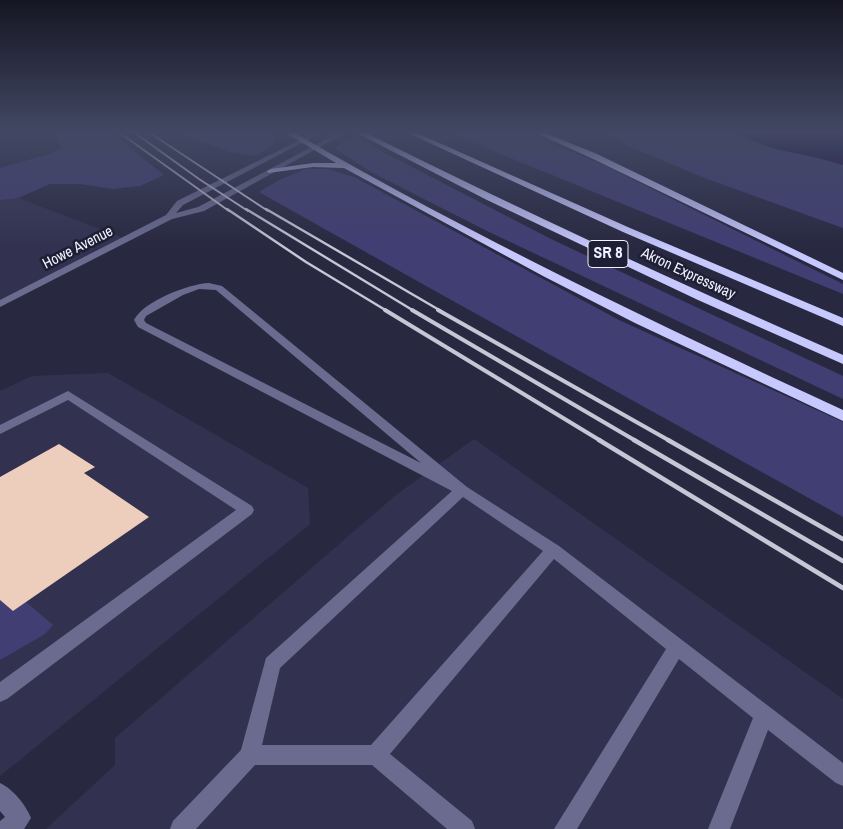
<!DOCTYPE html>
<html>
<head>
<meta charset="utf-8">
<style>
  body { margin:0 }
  canvas { display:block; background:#282840 }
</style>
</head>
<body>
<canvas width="843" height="829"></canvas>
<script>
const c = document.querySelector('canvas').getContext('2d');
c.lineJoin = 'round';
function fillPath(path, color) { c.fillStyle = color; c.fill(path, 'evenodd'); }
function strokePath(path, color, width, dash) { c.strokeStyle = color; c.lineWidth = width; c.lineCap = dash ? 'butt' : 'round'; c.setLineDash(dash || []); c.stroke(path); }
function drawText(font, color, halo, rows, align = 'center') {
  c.font = font + ' "Archivo Narrow",sans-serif'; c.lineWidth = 5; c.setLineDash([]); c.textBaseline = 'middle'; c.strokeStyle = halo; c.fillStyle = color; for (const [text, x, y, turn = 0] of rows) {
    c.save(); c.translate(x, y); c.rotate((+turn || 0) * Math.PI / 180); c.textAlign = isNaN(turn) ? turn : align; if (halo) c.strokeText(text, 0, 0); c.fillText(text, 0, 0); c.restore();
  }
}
fillPath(new Path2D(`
  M 0,191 L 126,239 L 0,304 Z
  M 108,373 L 308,488 L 310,524 L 0,776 L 0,391 L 32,376 Z
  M 474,439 L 843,699 L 843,829 L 46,829 L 115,765 L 115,738 L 396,495 Z`), '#323250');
fillPath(new Path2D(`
  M 55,133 L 111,133 L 164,175 L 140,186 L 112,189 L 81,184 L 50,184 L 18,198 L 0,200 L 0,168 L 49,154 L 62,148 Z
  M 182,133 L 270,133 L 272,134 L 274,144 L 255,156 L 229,152 Z
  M 453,133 L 529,133 L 608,167 L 843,284 L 843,294 L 491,150 Z
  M 603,133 L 843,133 L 843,228 L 702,177 L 626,145 L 614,136 Z
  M 354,137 L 551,239 L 843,376 L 843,399 L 487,231 L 371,172 L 334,148 Z
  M 306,169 L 327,169 L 354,177 L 619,320 L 843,422 L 843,517 L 435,291 L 259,192 L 279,180 Z
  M 0,600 L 13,611 L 26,602 L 53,625 L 45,634 L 0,660 Z`), '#413e74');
fillPath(new Path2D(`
  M 732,133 L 843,133 L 843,165 L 818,158 L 775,149 Z`), '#0e0037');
fillPath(new Path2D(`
  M 59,444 L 95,467 L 84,473 L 149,517 L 13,611 L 0,600 L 0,477 Z`), '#edcdbb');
fillPath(new Path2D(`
  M 314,133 L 321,133 L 183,205 L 176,213 L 198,207 L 338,133 L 345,133 L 204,211 L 172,219 L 0,307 L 0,300 L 166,215 L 177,201 Z
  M 209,283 L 222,286 L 467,487 L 559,546 L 843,763 L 843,786 L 836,783 L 768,730 L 730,829 L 708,829 L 753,718 L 679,659 L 577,829 L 554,829 L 666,649 L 554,559 L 390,754 L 472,821 L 475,829 L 447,829 L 372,765 L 255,765 L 196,829 L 170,829 L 173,821 L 241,750 L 266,658 L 452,491 L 138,327 L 134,320 C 144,301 188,284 209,283 ZM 199,289 L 216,290 L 421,463 L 146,323 L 144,320 L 146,316 L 183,295 ZM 463,497 L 543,551 L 371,745 L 262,745 L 280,668 Z
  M 68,391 L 252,506 L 254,510 L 252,514 L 7,699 L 0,702 L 0,682 L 236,510 L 68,400 L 0,434 L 0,425 Z
  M 0,783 C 13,789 26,805 31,818 L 24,829 L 0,829 L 0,821 L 5,817 L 0,811 Z`), '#6a6b8f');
fillPath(new Path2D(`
  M 286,133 L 295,133 C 472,236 657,324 843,410 L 843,421 L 635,323 L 543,276 L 344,168 L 313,167 L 268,173 L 267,171 L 271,169 L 313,163 L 336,163 Z
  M 357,133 L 366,133 C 523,211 682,285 843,355 L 843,364 L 698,300 L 487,200 Z
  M 408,133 L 417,133 L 630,228 L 843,318 L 843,326 L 623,232 Z
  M 536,133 L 545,133 L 597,154 L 843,273 L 843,280 L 591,158 Z`), '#c7c9fe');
strokePath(new Path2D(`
  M 120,133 L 229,211
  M 135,133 L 199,179 L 248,211
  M 150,133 L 268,211`), '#c6c6d6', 2);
strokePath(new Path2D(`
  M 227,209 L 306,262 L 387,311
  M 246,209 L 414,311
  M 266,209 L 441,311`), '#c6c6d6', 2.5);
strokePath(new Path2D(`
  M 385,310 L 601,441
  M 412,310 L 636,441
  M 438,310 L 670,441`), '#c6c6d6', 4);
strokePath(new Path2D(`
  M 599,440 L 843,588
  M 634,440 L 843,561
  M 668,440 L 843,539`), '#c6c6d6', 4.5);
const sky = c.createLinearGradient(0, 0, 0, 249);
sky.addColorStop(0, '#161623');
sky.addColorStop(0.53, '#424864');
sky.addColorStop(1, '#42486400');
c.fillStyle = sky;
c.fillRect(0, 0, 843, 249);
drawText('15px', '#f1f1ff', '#1e1e35', [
  ["Howe Avenue",78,248,-27],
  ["Akron Expressway",688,274,25]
]);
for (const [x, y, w] of [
  [608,254,40]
]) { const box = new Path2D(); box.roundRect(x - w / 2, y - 13.5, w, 27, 4); c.fillStyle = '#1e1e35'; c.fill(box); strokePath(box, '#f1f1ff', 1); }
drawText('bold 16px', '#f1f1ff', null, [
  ["SR 8",608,254]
]);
</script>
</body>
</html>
